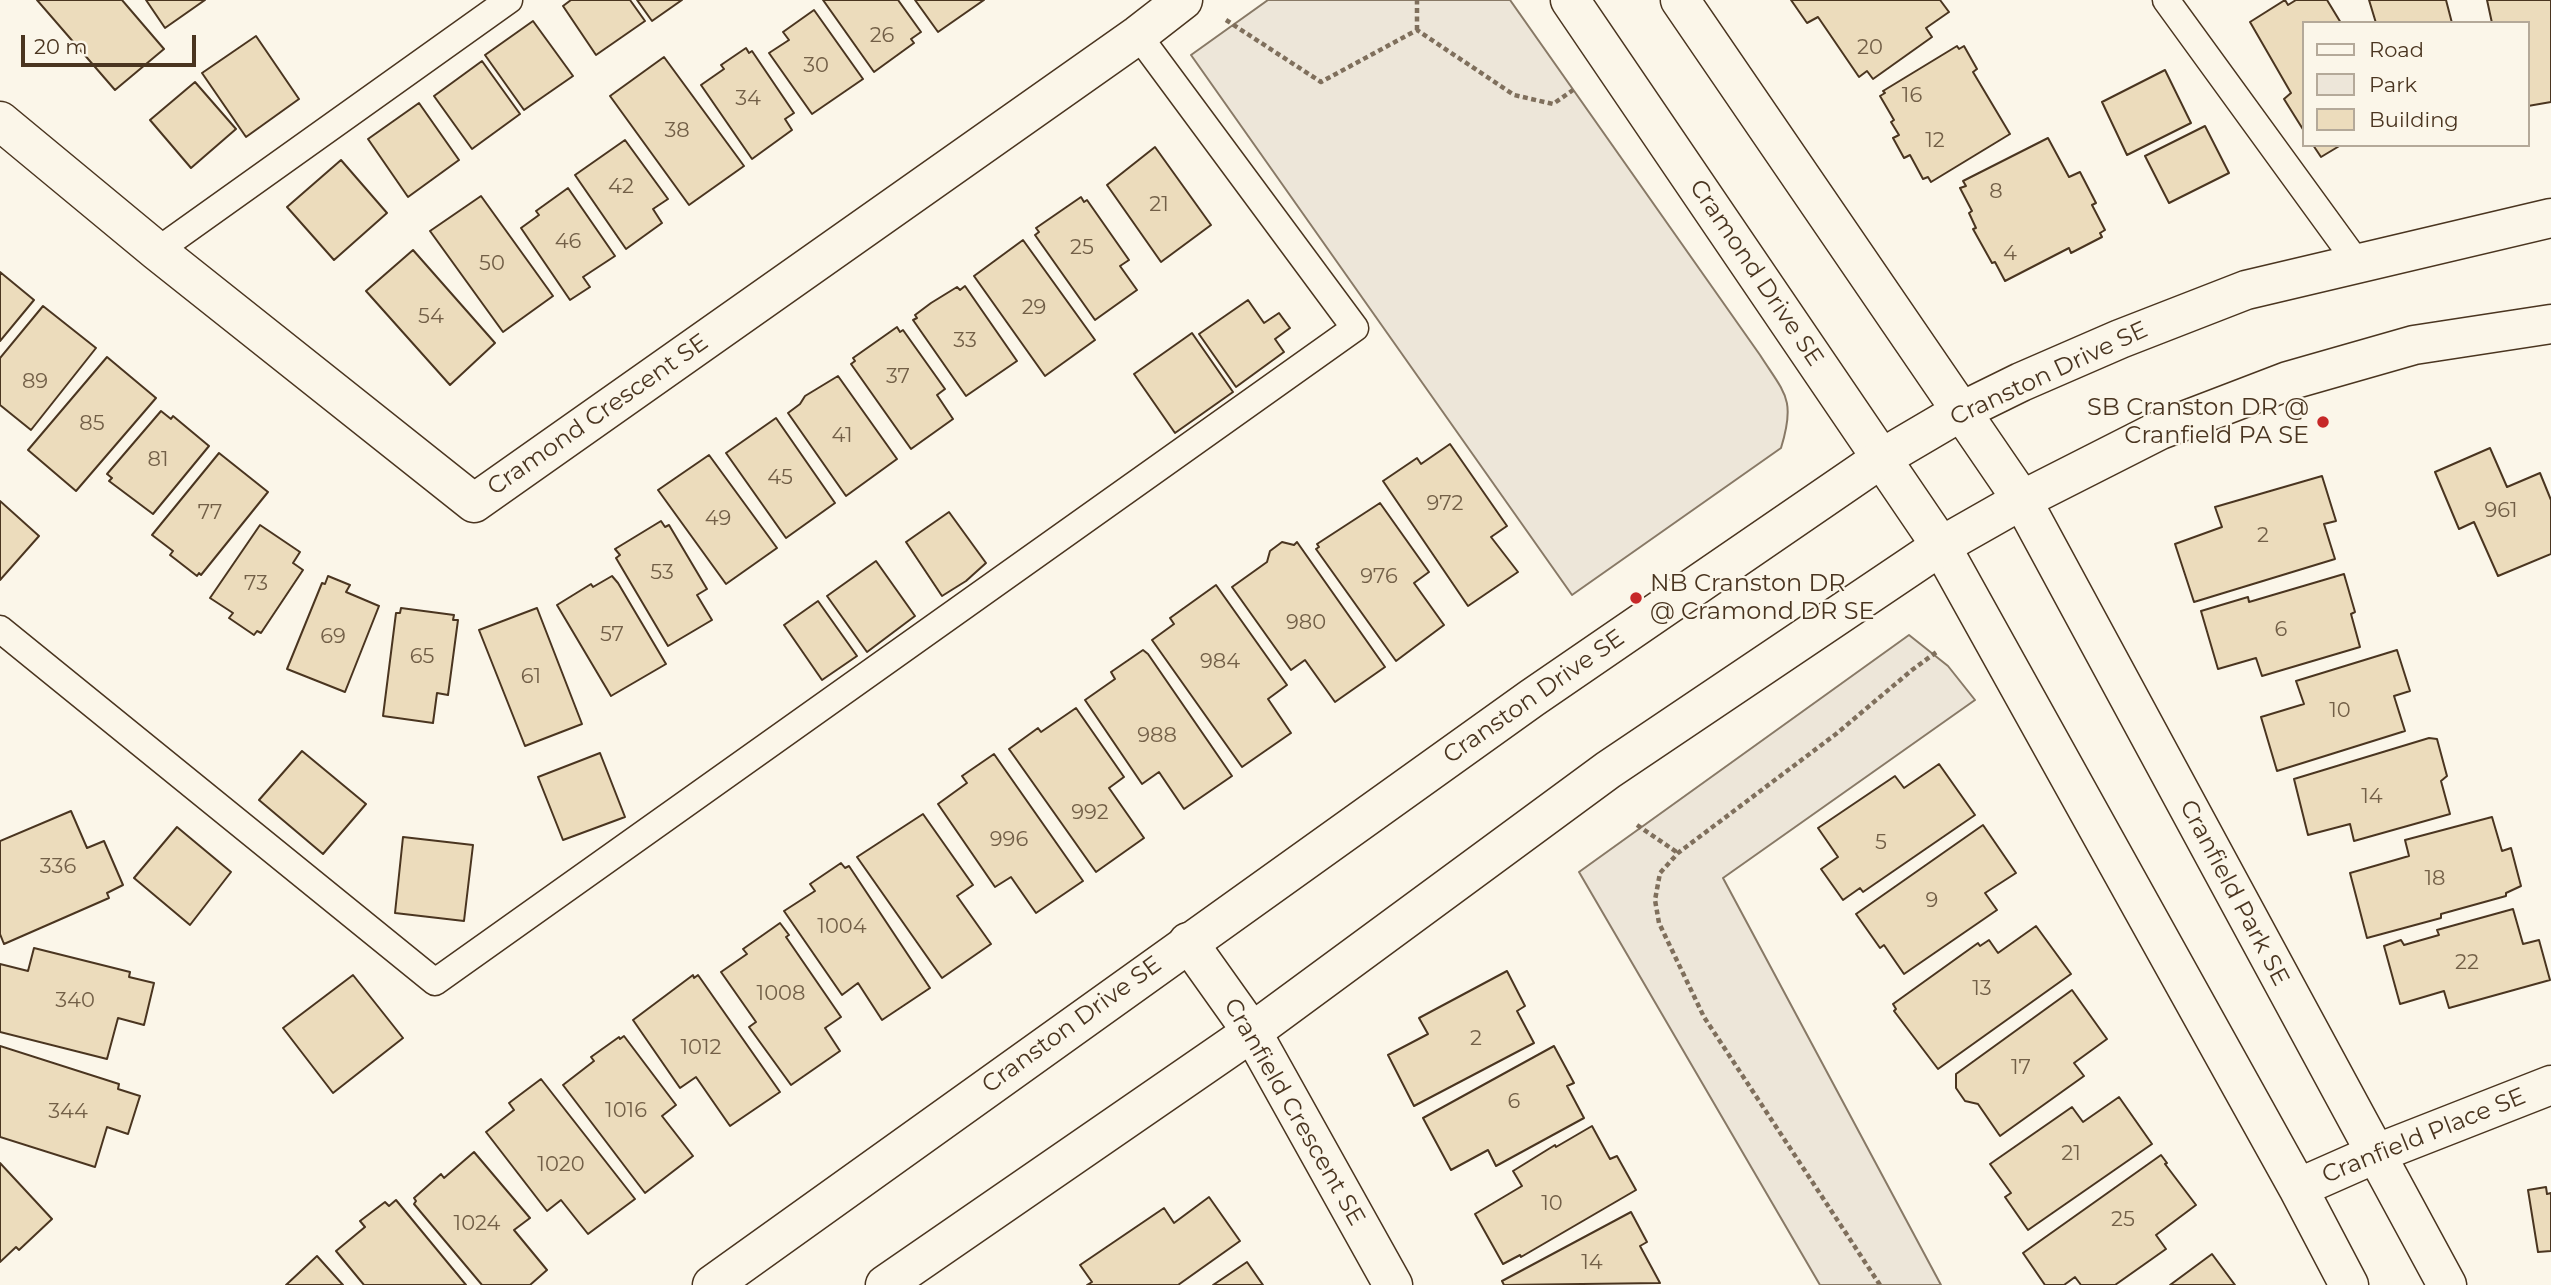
<!DOCTYPE html>
<html>
<head>
<meta charset="utf-8">
<style>
  body { margin:0 }
  #map { position:relative; width:2551px; height:1285px; overflow:hidden; background:#fbf6e9; font-family:Montserrat,sans-serif }
  canvas { display:block }
  .legend { position:absolute; left:2302px; top:21px; width:228px; height:126px; box-sizing:border-box; background:#fbf6e9; border:2px solid #b4a999; margin:0; padding:9px 12px; list-style:none; font-size:21px; color:#4a3520 }
  .legend li { display:flex; align-items:center; gap:14px; height:35px }
  .legend b { width:35px; border:2px solid #b4a999 }
  .scale { position:absolute; left:21px; top:35px; width:175px; height:32px; box-sizing:border-box; border:4px solid #4a3520; border-top:0; padding-left:9px; font-size:21px; line-height:24px; white-space:nowrap; color:#4a3520; -webkit-text-stroke:5px #fbf6e9; paint-order:stroke }
</style>
</head>
<body>
<div id="map">
<canvas width="2551" height="1285"></canvas>
<ul class="legend">
<li><b style="height:9px;background:#fbf6e9"></b>Road</li>
<li><b style="height:19px;background:#ede6d9"></b>Park</li>
<li><b style="height:19px;background:#ecdcbc"></b>Building</li>
</ul>
<div class="scale">20 m</div>
</div>
<script>
const c = document.querySelector('canvas').getContext('2d');
c.lineJoin = 'round';
function fillPath(path, color) { c.fillStyle = color; c.fill(path, 'evenodd'); }
function strokePath(path, color, width, dash) { c.strokeStyle = color; c.lineWidth = width; c.lineCap = dash ? 'butt' : 'round'; c.setLineDash(dash || []); c.stroke(path); }
function drawText(font, color, halo, rows, align = 'center') {
  c.font = font + ' Montserrat,sans-serif'; c.lineWidth = 5; c.setLineDash([]); c.textBaseline = 'middle'; c.strokeStyle = halo; c.fillStyle = color; for (const [text, x, y, turn = 0] of rows) {
    c.save(); c.translate(x, y); c.rotate((+turn || 0) * Math.PI / 180); c.textAlign = isNaN(turn) ? turn : align; if (halo) c.strokeText(text, 0, 0); c.fillText(text, 0, 0); c.restore();
  }
}
const green = new Path2D(`
  M 1268,0 L 1510,0 L 1760,355 C 1785,394 1796,399 1781,448 L 1572,595 L 1191,55 Z
  M 1909,635 L 1948,666 L 1975,700 L 1723,878 L 1941,1285 L 1820,1285 L 1579,872 Z`);
fillPath(green, '#ede6d9');
strokePath(green, '#887966', 2);
const building = new Path2D(`
  M 37,0 L 122,0 L 164,49 L 115,90 Z
  M 146,0 L 205,0 L 165,28 Z
  M 571,0 L 630,0 L 645,21 L 596,55 L 563,6 Z
  M 637,0 L 682,0 L 652,21 Z
  M 823,0 L 898,0 L 921,32 L 911,39 L 914,43 L 874,72 Z
  M 915,0 L 984,0 L 938,32 Z
  M 1791,0 L 1940,0 L 1949,12 L 1926,28 L 1932,37 L 1873,79 L 1867,71 L 1859,77 L 1818,17 L 1807,23 Z
  M 2285,0 L 2288,5 L 2296,0 L 2327,0 L 2341,23 L 2304,23 L 2304,131 L 2284,99 L 2291,93 L 2250,22 Z
  M 2369,0 L 2446,0 L 2452,23 L 2376,23 Z
  M 2487,0 L 2551,0 L 2551,102 L 2528,106 L 2528,23 L 2492,23 Z
  M 814,10 L 863,79 L 812,114 L 769,53 L 789,40 L 783,32 Z
  M 533,21 L 573,76 L 524,110 L 485,55 Z
  M 256,36 L 299,99 L 246,137 L 202,73 Z
  M 1957,46 L 1959,49 L 1964,46 L 1977,69 L 1973,72 L 2010,134 L 1931,182 L 1928,177 L 1923,179 L 1910,155 L 1904,158 L 1893,138 L 1899,135 L 1891,122 L 1894,120 L 1880,96 L 1885,93 L 1883,91 Z
  M 746,48 L 749,53 L 752,51 L 794,113 L 785,119 L 792,130 L 752,159 L 701,85 L 724,69 L 721,65 Z
  M 664,57 L 744,166 L 689,205 L 610,96 Z
  M 482,61 L 520,114 L 472,149 L 434,96 Z
  M 2165,70 L 2191,123 L 2127,155 L 2102,102 Z
  M 195,82 L 236,129 L 191,168 L 150,120 Z
  M 419,103 L 459,160 L 408,197 L 368,139 Z
  M 2205,126 L 2229,173 L 2169,203 L 2145,156 Z
  M 2048,138 L 2069,177 L 2080,172 L 2096,203 L 2092,205 L 2105,230 L 2100,233 L 2102,237 L 2071,253 L 2069,248 L 2005,281 L 1995,262 L 1992,263 L 1973,229 L 1976,228 L 1969,213 L 1972,211 L 1960,188 L 1966,186 L 1963,181 Z
  M 625,140 L 668,199 L 653,209 L 662,223 L 626,249 L 575,175 Z
  M 2313,145 L 2341,145 L 2321,157 Z
  M 1155,147 L 1211,225 L 1161,262 L 1107,185 Z
  M 341,160 L 387,213 L 334,260 L 287,207 Z
  M 568,188 L 615,256 L 583,277 L 590,287 L 570,300 L 521,228 L 539,215 L 536,211 Z
  M 481,196 L 553,296 L 503,332 L 430,231 Z
  M 1081,197 L 1084,202 L 1087,200 L 1129,260 L 1120,266 L 1137,290 L 1095,320 L 1035,235 L 1039,232 L 1036,228 Z
  M 1023,240 L 1095,340 L 1045,376 L 974,276 Z
  M 413,250 L 495,343 L 450,385 L 366,291 Z
  M 0,272 L 34,300 L 0,341 Z
  M 965,286 L 1017,361 L 966,396 L 913,320 L 917,318 L 915,315 L 931,303 L 957,287 L 960,290 Z
  M 1248,300 L 1264,323 L 1279,313 L 1290,328 L 1275,339 L 1284,352 L 1236,387 L 1199,334 Z
  M 43,306 L 96,348 L 31,430 L 0,405 L 0,358 Z
  M 897,327 L 900,332 L 903,330 L 945,389 L 937,395 L 953,419 L 911,449 L 851,364 L 855,361 L 853,358 Z
  M 1192,333 L 1233,392 L 1175,433 L 1134,374 Z
  M 107,357 L 156,398 L 76,491 L 28,450 Z
  M 838,376 L 897,459 L 846,496 L 788,413 L 800,404 L 805,396 Z
  M 161,411 L 171,419 L 173,416 L 209,446 L 153,514 L 109,481 L 112,478 L 107,474 Z
  M 776,418 L 835,503 L 786,538 L 726,453 Z
  M 1450,444 L 1507,526 L 1491,537 L 1518,572 L 1468,606 L 1383,481 L 1417,458 L 1421,464 Z
  M 2490,448 L 2507,487 L 2540,473 L 2551,500 L 2551,554 L 2498,576 L 2474,522 L 2459,529 L 2435,472 Z
  M 219,453 L 268,492 L 201,575 L 199,573 L 197,576 L 170,555 L 173,551 L 152,535 Z
  M 709,455 L 777,548 L 726,584 L 658,490 Z
  M 2322,476 L 2336,521 L 2324,524 L 2335,559 L 2194,602 L 2175,544 L 2222,527 L 2215,507 Z
  M 0,501 L 39,536 L 0,580 Z
  M 1380,503 L 1429,572 L 1414,583 L 1444,625 L 1396,661 L 1316,549 L 1319,547 L 1317,544 Z
  M 949,512 L 986,563 L 966,581 L 942,596 L 906,542 Z
  M 661,521 L 665,527 L 669,525 L 707,589 L 697,595 L 712,620 L 668,646 L 616,558 L 620,555 L 615,549 Z
  M 260,525 L 300,552 L 293,563 L 303,570 L 261,633 L 257,631 L 254,635 L 229,618 L 233,613 L 210,598 Z
  M 1282,542 L 1294,545 L 1297,542 L 1385,667 L 1335,702 L 1305,660 L 1291,670 L 1232,587 L 1267,562 L 1270,551 Z
  M 876,561 L 915,616 L 867,652 L 827,596 Z
  M 2344,574 L 2355,612 L 2351,614 L 2360,647 L 2262,676 L 2256,658 L 2218,669 L 2201,611 L 2248,597 L 2249,602 Z
  M 328,576 L 350,585 L 346,592 L 379,606 L 345,692 L 287,669 L 322,583 L 325,584 Z
  M 612,576 L 618,583 L 666,664 L 611,696 L 557,605 L 591,584 L 593,587 Z
  M 1216,585 L 1287,685 L 1268,699 L 1291,733 L 1242,767 L 1152,640 L 1174,624 L 1170,618 Z
  M 818,601 L 857,656 L 822,680 L 784,625 Z
  M 401,608 L 454,615 L 453,620 L 458,620 L 448,695 L 437,693 L 433,723 L 383,716 L 396,613 L 400,613 Z
  M 537,608 L 582,724 L 525,746 L 479,630 Z
  M 1143,650 L 1148,654 L 1232,776 L 1184,809 L 1159,772 L 1142,784 L 1085,700 L 1115,679 L 1111,672 Z
  M 2397,650 L 2410,691 L 2394,696 L 2405,731 L 2277,771 L 2261,717 L 2304,704 L 2296,681 Z
  M 1076,708 L 1124,777 L 1109,788 L 1144,838 L 1096,872 L 1009,749 L 1038,728 L 1041,732 Z
  M 2429,738 L 2437,739 L 2447,776 L 2441,781 L 2450,814 L 2354,841 L 2350,824 L 2308,835 L 2294,779 Z
  M 302,751 L 366,804 L 323,854 L 259,800 Z
  M 600,753 L 625,817 L 563,840 L 538,777 Z
  M 994,754 L 1083,881 L 1036,913 L 1011,877 L 995,887 L 938,804 L 967,783 L 962,776 Z
  M 1939,764 L 1975,815 L 1863,892 L 1860,888 L 1843,900 L 1821,869 L 1838,857 L 1818,828 L 1895,776 L 1904,788 Z
  M 71,811 L 87,848 L 104,841 L 123,885 L 107,893 L 109,898 L 4,944 L 0,934 L 0,841 Z
  M 923,814 L 973,885 L 957,896 L 991,944 L 942,978 L 857,857 Z
  M 2492,817 L 2502,851 L 2511,848 L 2521,886 L 2506,893 L 2506,896 L 2441,914 L 2441,918 L 2367,938 L 2350,873 L 2409,856 L 2405,840 Z
  M 1983,825 L 2016,873 L 1985,893 L 1997,910 L 1904,974 L 1884,945 L 1880,948 L 1856,914 Z
  M 177,827 L 231,872 L 190,925 L 134,878 Z
  M 403,837 L 473,845 L 464,921 L 395,913 Z
  M 841,863 L 845,868 L 849,866 L 930,988 L 882,1020 L 858,983 L 842,995 L 784,911 L 815,891 L 810,884 Z
  M 2513,909 L 2523,944 L 2539,940 L 2550,980 L 2449,1008 L 2444,991 L 2400,1004 L 2384,946 L 2401,940 L 2404,945 L 2439,935 L 2437,930 Z
  M 780,923 L 789,935 L 786,937 L 841,1017 L 825,1028 L 840,1051 L 791,1085 L 749,1027 L 756,1022 L 721,972 L 747,954 L 743,949 Z
  M 2036,926 L 2071,974 L 1938,1069 L 1894,1011 L 1896,1009 L 1893,1004 L 1978,943 L 1980,946 L 1989,940 L 1998,953 Z
  M 34,948 L 130,972 L 129,977 L 154,983 L 144,1025 L 118,1018 L 107,1059 L 0,1032 L 0,964 L 28,971 Z
  M 1507,971 L 1525,1006 L 1517,1011 L 1534,1043 L 1414,1106 L 1388,1055 L 1428,1034 L 1419,1018 Z
  M 353,975 L 403,1038 L 333,1093 L 283,1028 Z
  M 693,975 L 694,978 L 698,975 L 780,1092 L 730,1126 L 696,1077 L 680,1088 L 633,1020 Z
  M 2072,990 L 2107,1039 L 2074,1063 L 2084,1076 L 2000,1136 L 1978,1104 L 1965,1101 L 1956,1088 L 1956,1074 Z
  M 624,1036 L 676,1105 L 662,1116 L 693,1156 L 645,1193 L 563,1085 L 594,1061 L 591,1057 L 619,1037 L 620,1039 Z
  M 0,1046 L 119,1084 L 118,1089 L 140,1096 L 128,1134 L 107,1127 L 95,1167 L 0,1137 Z
  M 1554,1046 L 1574,1083 L 1567,1086 L 1584,1118 L 1496,1166 L 1488,1150 L 1451,1170 L 1423,1118 Z
  M 541,1079 L 635,1199 L 588,1234 L 561,1200 L 547,1211 L 486,1132 L 514,1110 L 509,1103 Z
  M 2119,1097 L 2152,1144 L 2028,1230 L 2005,1197 L 2011,1193 L 1990,1164 L 2072,1107 L 2083,1122 Z
  M 1592,1126 L 1610,1159 L 1617,1156 L 1636,1190 L 1521,1257 L 1520,1255 L 1503,1264 L 1475,1214 L 1522,1186 L 1513,1171 L 1555,1145 L 1556,1147 Z
  M 474,1152 L 530,1218 L 514,1230 L 547,1270 L 530,1285 L 482,1285 L 414,1204 L 416,1201 L 414,1198 L 441,1174 L 444,1178 Z
  M 2161,1155 L 2167,1163 L 2165,1164 L 2196,1205 L 2156,1235 L 2166,1249 L 2115,1285 L 2081,1285 L 2075,1277 L 2064,1285 L 2045,1285 L 2023,1253 Z
  M 0,1163 L 52,1219 L 19,1250 L 16,1247 L 0,1262 Z
  M 2546,1187 L 2547,1194 L 2551,1193 L 2551,1251 L 2538,1252 L 2528,1190 Z
  M 1209,1197 L 1240,1241 L 1178,1285 L 1087,1285 L 1092,1282 L 1080,1265 L 1164,1208 L 1174,1223 Z
  M 396,1200 L 466,1285 L 364,1285 L 336,1251 L 365,1227 L 360,1221 L 385,1202 L 389,1206 Z
  M 1631,1212 L 1647,1242 L 1640,1246 L 1660,1283 L 1504,1285 L 1502,1281 Z
  M 2212,1254 L 2235,1285 L 2170,1285 Z
  M 317,1256 L 343,1285 L 286,1285 Z
  M 1247,1262 L 1263,1285 L 1213,1285 Z`);
fillPath(building, '#ecdcbc');
strokePath(building, '#4a3520', 2);
const lane = new Path2D(`
  M 2166,0 L 2358,264
  M 157,251 L 509,0
  M 0,629 L 435,982 L 1355,328 L 1138,35`);
const street = new Path2D(`
  M 1570,0 L 1941,546 L 2298,1188 L 2349,1285
  M 1680,0 L 2022,500 L 2447,1285
  M 0,121 L 157,251 L 474,503 L 1138,35 L 1183,0
  M 1188,942 L 1252,1032 L 1393,1285
  M 2298,1188 L 2375,1154 L 2551,1085`);
const secondary = new Path2D(`
  M 712,1285 L 1532,698 L 1882,458 L 1962,411 L 2021,382 L 2120,339 L 2246,290 L 2551,218
  M 885,1285 L 1252,1032 L 1608,770 L 1941,546 L 2022,500 L 2160,430 L 2288,381 L 2414,345 L 2551,324`);
strokePath(lane, '#4a3520', 29);
strokePath(street, '#4a3520', 41);
strokePath(secondary, '#4a3520', 41);
strokePath(new Path2D(`
  M 1226,20 L 1321,82 L 1417,30 L 1514,95 L 1553,104 L 1573,90
  M 1417,30 L 1417,0
  M 1637,825 L 1678,853
  M 1880,1285 L 1704,1017 L 1659,923 L 1655,900 L 1660,873 L 1678,853 L 1836,734 L 1912,670 L 1938,651`), '#7f6f5c', 4.5, [5, 3.5]);
strokePath(lane, '#fbf6e9', 26);
strokePath(street, '#fbf6e9', 38);
strokePath(secondary, '#fbf6e9', 38);
for (const [x, y, r, color] of [
  [2323,422,7,"#c62828"],
  [1636,598,7,"#c62828"]
]) { const dot = new Path2D(); dot.arc(x, y, r, 0, 2 * Math.PI); c.fillStyle = color; c.fill(dot); strokePath(dot, '#fbf6e9', 2.5); }
drawText('21px', '#725f47', null, [
  ["26",882,36],
  ["20",1870,48],
  ["30",816,66],
  ["16",1912,96],
  ["34",748,99],
  ["38",677,131],
  ["12",1935,141],
  ["42",621,187],
  ["8",1996,192],
  ["21",1159,205],
  ["46",568,242],
  ["25",1082,248],
  ["4",2010,254],
  ["50",492,264],
  ["29",1034,308],
  ["54",431,317],
  ["33",965,341],
  ["37",898,377],
  ["89",35,382],
  ["85",92,424],
  ["41",842,436],
  ["81",158,460],
  ["45",780,478],
  ["972",1445,504],
  ["961",2501,511],
  ["77",210,513],
  ["49",718,519],
  ["2",2263,536],
  ["53",662,573],
  ["976",1379,577],
  ["73",256,584],
  ["980",1306,623],
  ["6",2281,630],
  ["57",612,635],
  ["69",333,637],
  ["65",422,657],
  ["984",1220,662],
  ["61",531,677],
  ["10",2340,711],
  ["988",1157,736],
  ["14",2372,797],
  ["992",1090,813],
  ["996",1009,840],
  ["5",1881,843],
  ["336",58,867],
  ["18",2435,879],
  ["9",1932,901],
  ["1004",842,927],
  ["22",2467,963],
  ["13",1982,989],
  ["1008",781,994],
  ["340",75,1001],
  ["2",1476,1039],
  ["1012",701,1048],
  ["17",2021,1068],
  ["6",1514,1102],
  ["1016",626,1111],
  ["344",68,1112],
  ["21",2071,1154],
  ["1020",561,1165],
  ["10",1552,1204],
  ["25",2123,1220],
  ["1024",477,1224],
  ["14",1592,1263]
]);
drawText('24px', '#4a3520', '#fbf6e9', [
  ["Cramond Drive SE",1756,273,56],
  ["Cranston Drive SE",2049,374,-25],
  ["Cramond Crescent SE",598,415,-35],
  ["Cranston Drive SE",1534,697,-35],
  ["Cranfield Park SE",2234,893,62],
  ["Cranston Drive SE",1072,1025,-36],
  ["Cranfield Crescent SE",1294,1112,60],
  ["Cranfield Place SE",2424,1136,-22]
]);
drawText('24px', '#4a3520', '#fbf6e9', [
  ["SB Cranston DR @",2309,408],
  ["Cranfield PA SE",2309,436],
  ["NB Cranston DR",1650,584,"left"],
  ["@ Cramond DR SE",1650,612,"left"]
], 'right');
</script>
</body>
</html>
